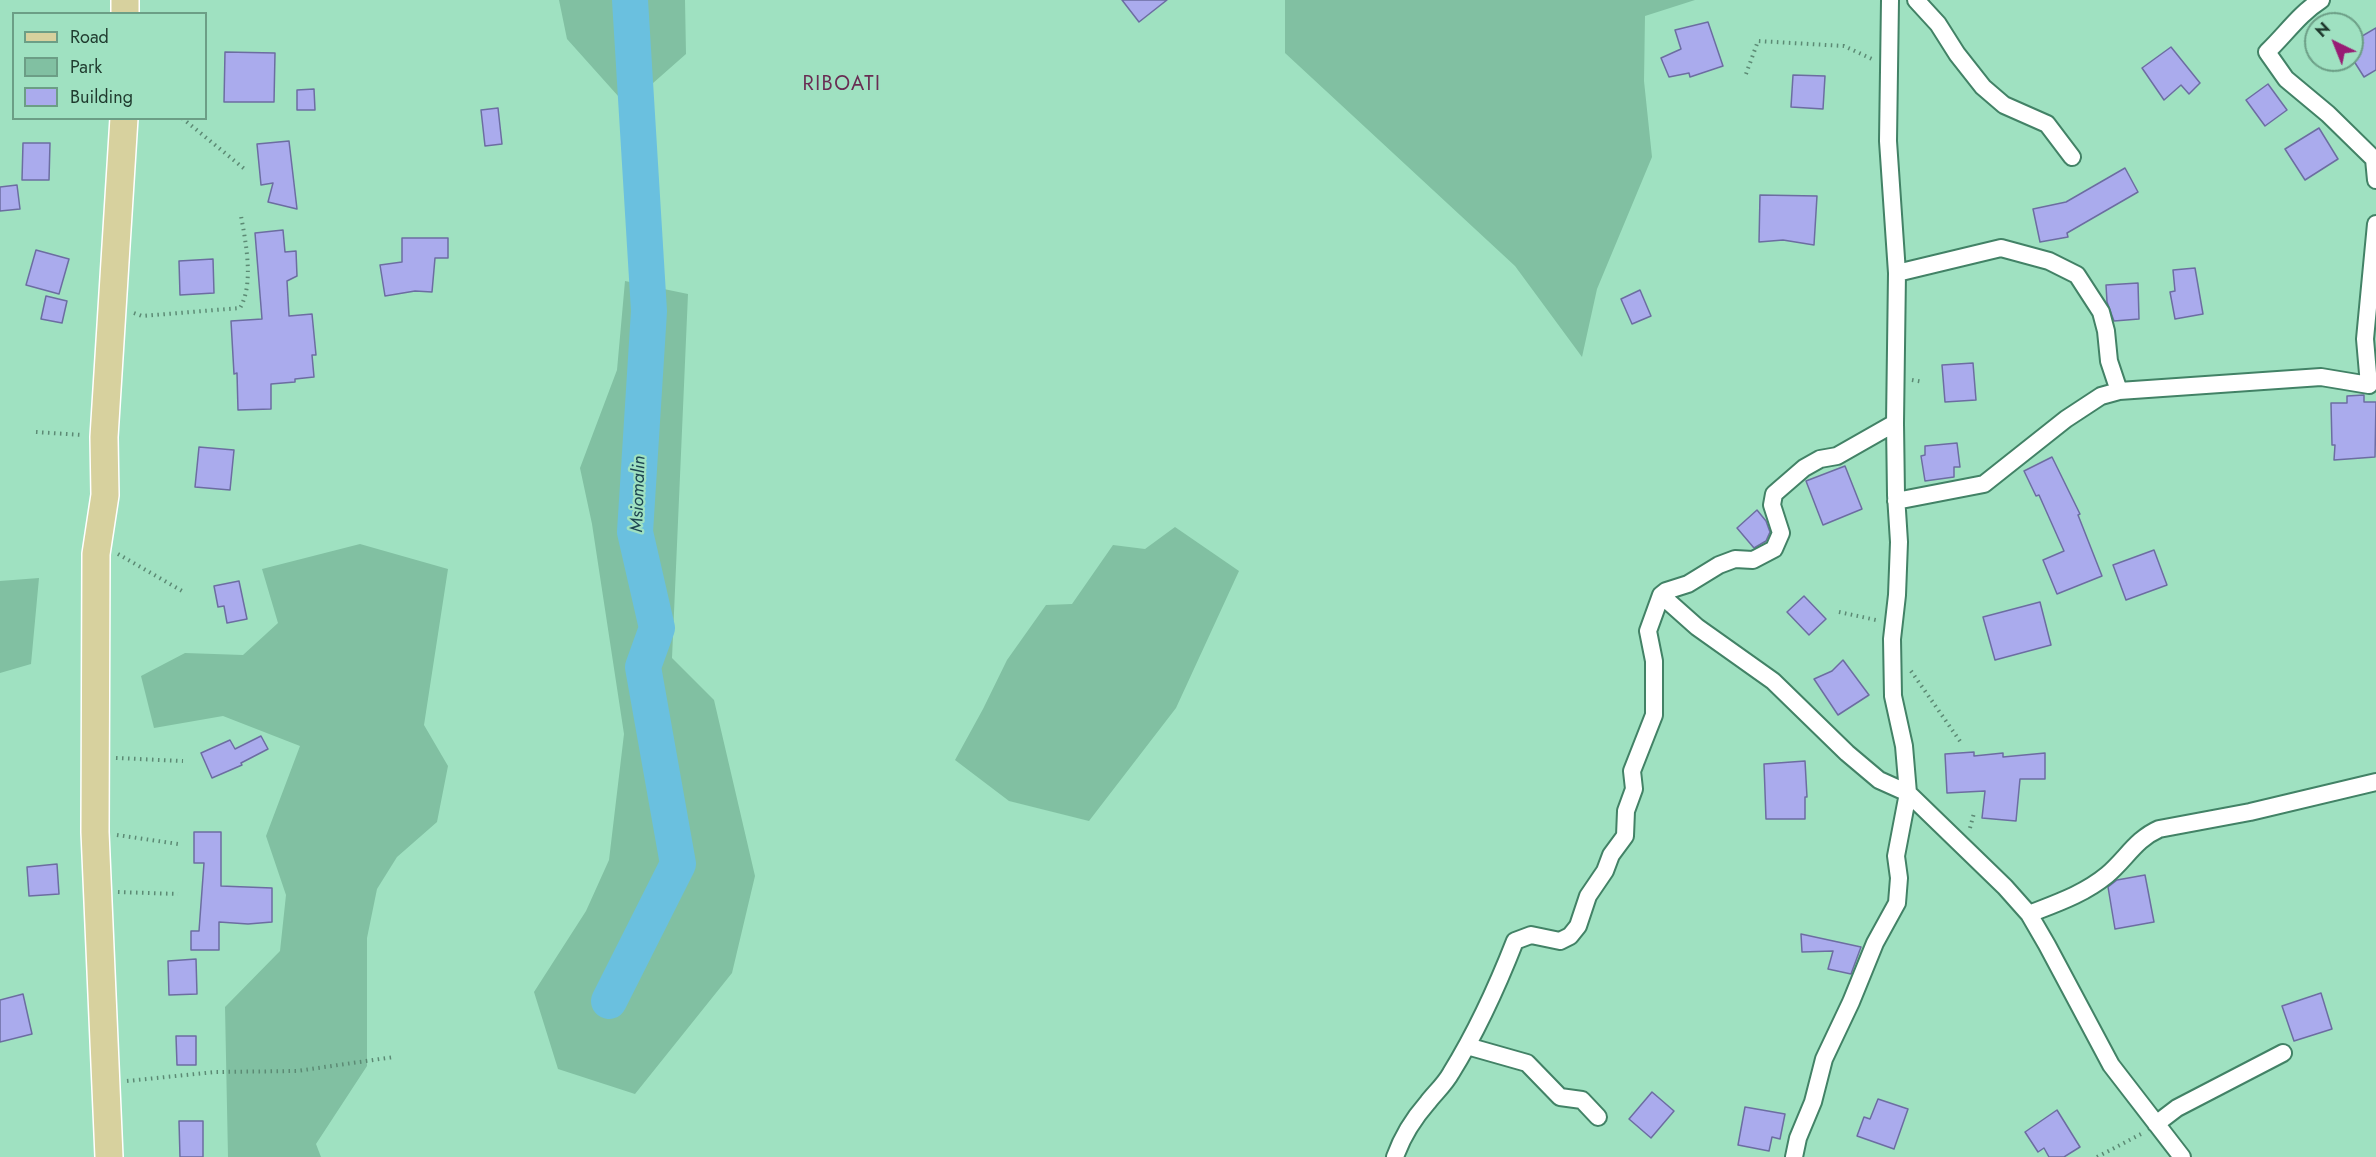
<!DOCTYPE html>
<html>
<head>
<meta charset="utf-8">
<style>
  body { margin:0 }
  #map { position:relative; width:2376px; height:1157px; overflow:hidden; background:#9fe1c1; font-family:Jost,sans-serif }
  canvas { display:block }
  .legend { position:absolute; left:12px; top:12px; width:195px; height:108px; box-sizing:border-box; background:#9fe1c1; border:2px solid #6c9e86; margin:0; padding:8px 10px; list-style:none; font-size:18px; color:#1f3a2e }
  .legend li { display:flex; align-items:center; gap:12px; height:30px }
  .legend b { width:30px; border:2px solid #6c9e86 }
  .north { position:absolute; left:2304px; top:12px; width:60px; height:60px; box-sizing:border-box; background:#9fe1c1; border:2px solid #6c9e86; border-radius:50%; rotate:317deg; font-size:16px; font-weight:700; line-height:24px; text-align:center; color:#1f3a2e }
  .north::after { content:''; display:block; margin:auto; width:21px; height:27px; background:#981c74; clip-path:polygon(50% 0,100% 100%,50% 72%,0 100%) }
</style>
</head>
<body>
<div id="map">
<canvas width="2376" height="1157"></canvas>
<ul class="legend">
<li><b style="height:8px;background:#d7d19e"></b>Road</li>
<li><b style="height:16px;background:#81c0a2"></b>Park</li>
<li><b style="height:16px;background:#aaabed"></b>Building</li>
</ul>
<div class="north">N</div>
</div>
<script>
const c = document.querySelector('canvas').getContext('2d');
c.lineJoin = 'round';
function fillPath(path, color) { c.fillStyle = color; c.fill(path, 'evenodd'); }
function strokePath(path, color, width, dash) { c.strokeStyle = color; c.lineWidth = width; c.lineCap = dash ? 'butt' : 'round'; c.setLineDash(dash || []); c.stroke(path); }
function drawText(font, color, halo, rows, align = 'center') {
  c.font = font + ' Jost,sans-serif'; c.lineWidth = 4.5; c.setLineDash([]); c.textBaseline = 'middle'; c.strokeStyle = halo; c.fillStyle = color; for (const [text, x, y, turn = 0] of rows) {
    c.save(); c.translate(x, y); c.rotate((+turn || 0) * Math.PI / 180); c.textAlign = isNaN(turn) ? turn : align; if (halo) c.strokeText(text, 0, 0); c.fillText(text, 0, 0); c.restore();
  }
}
fillPath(new Path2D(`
  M 559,0 L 685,0 L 686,54 L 627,106 L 567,39 Z
  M 1285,0 L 1695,0 L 1645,16 L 1644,81 L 1652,157 L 1597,289 L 1582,357 L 1515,266 L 1285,53 Z
  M 625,281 L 688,294 L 672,658 L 714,700 L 755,876 L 732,973 L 635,1094 L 558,1069 L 534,992 L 586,911 L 609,860 L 624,734 L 592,524 L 580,468 L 617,370 Z
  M 1175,527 L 1239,571 L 1176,708 L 1089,821 L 1009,801 L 955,760 L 983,709 L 1007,660 L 1046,605 L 1072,604 L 1113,545 L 1145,549 Z
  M 360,544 L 448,569 L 424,725 L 448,766 L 437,822 L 397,857 L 377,889 L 367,938 L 367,1066 L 316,1144 L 321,1157 L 228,1157 L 225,1007 L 280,951 L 286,895 L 266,836 L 300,746 L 223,716 L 154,728 L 141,676 L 185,653 L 243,655 L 278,623 L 262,569 Z
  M 39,578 L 31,664 L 0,673 L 0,581 Z`), '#81c0a2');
strokePath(new Path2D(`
  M 609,1001 L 678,864 L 643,667 L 657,628 L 635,532 L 649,311 L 630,0`), '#6ac0df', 36);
const building = new Path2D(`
  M 1122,0 L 1167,0 L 1139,22 Z
  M 1708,22 L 1723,66 L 1690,77 L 1689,73 L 1669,77 L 1661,58 L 1681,49 L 1675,30 Z
  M 2376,28 L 2376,70 L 2364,77 L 2352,58 L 2352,42 Z
  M 2171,47 L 2200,83 L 2189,94 L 2181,85 L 2164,100 L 2142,68 Z
  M 225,52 L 275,53 L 274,102 L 224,102 Z
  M 1793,75 L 1825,76 L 1823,109 L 1791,107 Z
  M 2268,84 L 2287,110 L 2265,126 L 2246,100 Z
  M 314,89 L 315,110 L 297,110 L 297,90 Z
  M 498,108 L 502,144 L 485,146 L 481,110 Z
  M 2319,128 L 2338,159 L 2305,180 L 2285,149 Z
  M 289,141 L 297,209 L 268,202 L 273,183 L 261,185 L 257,144 Z
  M 23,143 L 50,143 L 49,180 L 22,180 Z
  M 2125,168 L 2138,192 L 2067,233 L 2068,237 L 2040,242 L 2033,209 L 2066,202 Z
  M 17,185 L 20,209 L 0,211 L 0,187 Z
  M 1760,195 L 1817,196 L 1814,245 L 1783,240 L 1759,242 Z
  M 283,230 L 285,252 L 296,251 L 297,276 L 287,281 L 289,316 L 312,314 L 316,355 L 312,355 L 314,377 L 295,379 L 295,382 L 271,384 L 271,409 L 238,410 L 237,373 L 234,374 L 231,321 L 262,319 L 255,233 Z
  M 402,238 L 448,238 L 448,258 L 435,258 L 432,292 L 415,291 L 385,296 L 380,265 L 402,262 Z
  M 36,250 L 69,259 L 59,294 L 26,285 Z
  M 213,259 L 214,293 L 180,295 L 179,261 Z
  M 2195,268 L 2203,314 L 2175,319 L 2170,292 L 2175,291 L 2173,270 Z
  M 2138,283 L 2139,319 L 2114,321 L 2107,302 L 2106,285 Z
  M 1640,290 L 1651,316 L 1632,324 L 1621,299 Z
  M 46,296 L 67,301 L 62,323 L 41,319 Z
  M 1973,363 L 1976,400 L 1945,402 L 1942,365 Z
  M 2364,395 L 2364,402 L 2376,402 L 2375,457 L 2334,460 L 2335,445 L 2332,445 L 2331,403 L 2347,403 L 2347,396 Z
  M 1957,443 L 1960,467 L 1954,467 L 1954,477 L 1925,481 L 1921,456 L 1925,455 L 1925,446 Z
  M 199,447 L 234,450 L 230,490 L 195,487 Z
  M 2052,457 L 2080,514 L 2078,515 L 2102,576 L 2057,594 L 2043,560 L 2064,551 L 2039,495 L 2036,496 L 2024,471 Z
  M 1845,466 L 1862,509 L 1823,525 L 1806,481 Z
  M 1757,510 L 1766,521 L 1770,532 L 1766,541 L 1754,548 L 1737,528 Z
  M 2154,550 L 2167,585 L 2126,600 L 2113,565 Z
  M 239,581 L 247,619 L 227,623 L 224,606 L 218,607 L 214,586 Z
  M 1804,596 L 1826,619 L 1809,635 L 1787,612 Z
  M 2040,602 L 2051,645 L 1995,660 L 1983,617 Z
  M 1843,660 L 1869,695 L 1838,715 L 1814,679 L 1832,671 Z
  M 261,736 L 268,749 L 241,763 L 242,765 L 212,778 L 201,753 L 230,740 L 235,749 Z
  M 1974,752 L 1974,756 L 2003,753 L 2003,757 L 2045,753 L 2045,779 L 2020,779 L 2016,821 L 1982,818 L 1985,791 L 1947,793 L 1945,754 Z
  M 1805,761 L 1807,797 L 1805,797 L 1805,819 L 1766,819 L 1764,764 Z
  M 194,832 L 221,832 L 221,886 L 272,888 L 272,922 L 248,924 L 219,922 L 219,950 L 191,950 L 191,931 L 199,931 L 204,863 L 194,863 Z
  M 57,864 L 59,894 L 29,896 L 27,867 Z
  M 2145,875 L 2154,922 L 2115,929 L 2108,887 L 2117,880 Z
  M 1801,934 L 1861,947 L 1851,974 L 1828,969 L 1833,951 L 1802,952 Z
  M 196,959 L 197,994 L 169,995 L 168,961 Z
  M 2321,993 L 2332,1029 L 2294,1041 L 2282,1006 Z
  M 23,994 L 32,1034 L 0,1042 L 0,1000 Z
  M 176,1036 L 196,1036 L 196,1065 L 177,1065 Z
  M 1652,1092 L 1674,1111 L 1651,1138 L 1629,1119 Z
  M 1878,1099 L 1908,1109 L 1894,1149 L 1857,1136 L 1864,1117 L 1870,1119 Z
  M 1745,1107 L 1785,1114 L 1780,1139 L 1772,1137 L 1769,1151 L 1738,1145 Z
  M 2057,1110 L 2080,1147 L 2064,1157 L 2049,1157 L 2044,1148 L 2038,1152 L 2025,1132 Z
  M 179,1121 L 203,1121 L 203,1157 L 180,1157 Z`);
fillPath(building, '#aaabed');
strokePath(building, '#6c6da1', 1.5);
const street = new Path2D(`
  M 1916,0 L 1938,24 L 1957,54 L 1983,87 L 2004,105 L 2047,124 L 2072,157
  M 2321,0 C 2299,14 2286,34 2267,52 L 2286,79 L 2328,114 L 2374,159 L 2376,180
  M 1897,273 L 2001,248 L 2049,261 L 2077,275 L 2101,312 L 2106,331 L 2109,361 L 2119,391
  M 1896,501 L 1984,484 L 2066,419 L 2101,396 L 2119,391 L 2321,377 L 2369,385 L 2365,339 L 2376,224
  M 1661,595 L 1697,627 L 1773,681 L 1847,753 L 1879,780 L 1908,793 L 2005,887 L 2029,914 L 2047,945 L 2111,1065 L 2182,1157
  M 2029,914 C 2057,903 2084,894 2107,875 C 2126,859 2136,839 2159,829 L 2250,812 L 2376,782
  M 1467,1046 L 1527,1063 L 1560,1097 L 1582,1100 L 1598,1117
  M 2156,1124 L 2177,1108 L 2283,1053
  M 1395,1157 C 1402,1137 1414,1118 1428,1102 C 1435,1093 1445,1084 1451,1073 C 1477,1031 1497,987 1515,941 L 1531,935 L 1560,941 L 1570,936 L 1578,926 L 1588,896 L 1605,871 L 1611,855 L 1625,836 L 1626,811 L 1634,789 L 1632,771 L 1654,715 L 1654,661 L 1648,631 L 1661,595 L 1666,591 L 1688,584 L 1719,565 L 1735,559 L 1753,560 L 1774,549 L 1781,533 L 1772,505 L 1774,494 L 1804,468 L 1820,459 L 1837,456 L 1895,423
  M 1794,1157 L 1798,1138 L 1813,1102 L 1824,1059 L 1851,1002 L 1875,943 L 1897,903 L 1899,878 L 1896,856 L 1908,793 L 1904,746 L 1893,696 L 1892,639 L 1897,595 L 1899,542 L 1896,495 L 1895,423 L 1897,273 L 1888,141 L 1890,0`);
const primary = new Path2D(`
  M 125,0 L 125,14
  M 109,1157 L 95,832 L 96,554 L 105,495 L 104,437 L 124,118`);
strokePath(street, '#428266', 20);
strokePath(primary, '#fff', 30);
strokePath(new Path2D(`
  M 1746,74 L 1758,41 L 1844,46 L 1872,59
  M 182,118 L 247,171
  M 134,313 L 142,316 L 240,308 C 254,284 246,243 241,216
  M 1912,380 L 1923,382
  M 36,432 L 82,435
  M 118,554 L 184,592
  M 1839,612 L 1876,620
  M 1911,671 L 1962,744
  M 116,758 L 183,761
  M 1970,828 L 1974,813
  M 117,835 L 178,844
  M 118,892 L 178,894
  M 127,1081 L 215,1072 L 297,1071 L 394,1057
  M 2097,1157 L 2143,1133`), '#5c8a74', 4, [1.5, 4.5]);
strokePath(street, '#fff', 16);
strokePath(primary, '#d7d19e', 27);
drawText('italic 18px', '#1d4451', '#9fe1c1', [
  ["Msiomalin",639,494,-88]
]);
c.letterSpacing = '1.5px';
drawText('20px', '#692d53', '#9fe1c1', [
  ["RIBOATI",842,85]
]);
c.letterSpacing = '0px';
</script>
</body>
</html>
